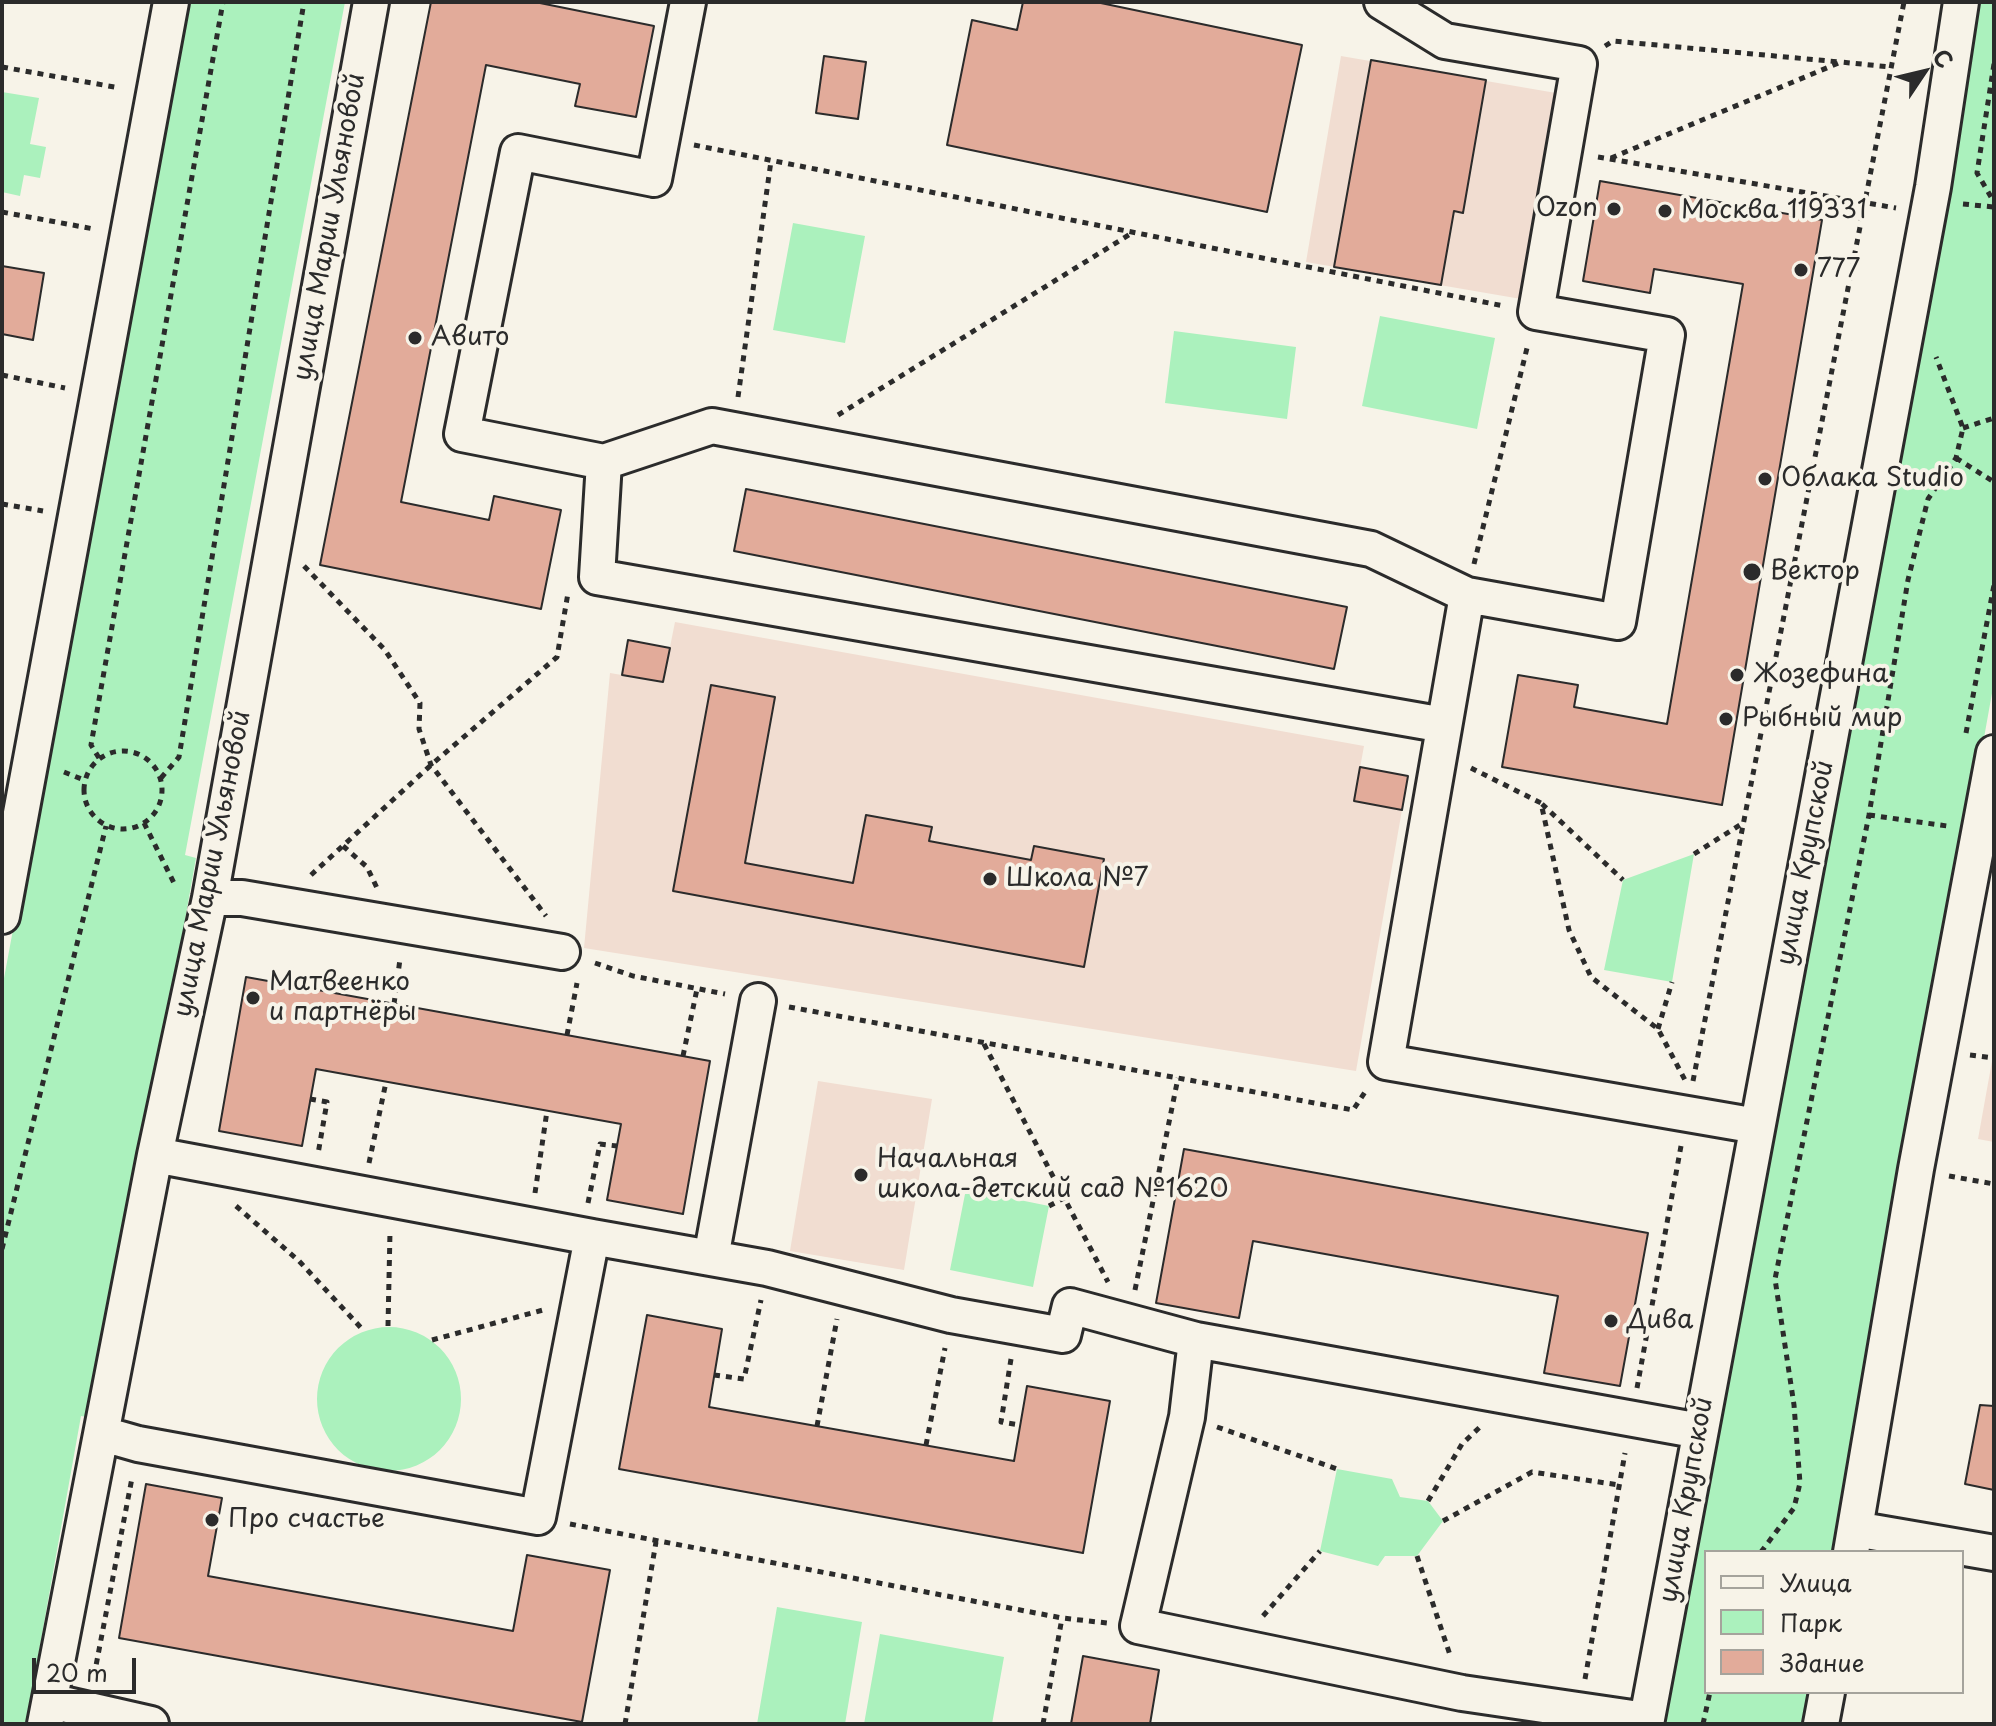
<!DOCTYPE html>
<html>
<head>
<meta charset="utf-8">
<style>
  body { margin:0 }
  #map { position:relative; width:1996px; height:1726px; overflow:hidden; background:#f7f3e8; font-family:"Playpen Sans",sans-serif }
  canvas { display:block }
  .frame { position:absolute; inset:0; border:4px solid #2b2b2b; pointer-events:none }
  .legend { position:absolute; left:1704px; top:1550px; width:260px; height:144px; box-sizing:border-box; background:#f7f3e8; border:2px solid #a5a39c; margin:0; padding:10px 14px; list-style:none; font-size:24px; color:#2b2b2b }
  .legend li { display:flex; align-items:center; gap:16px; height:40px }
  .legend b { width:40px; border:2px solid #a5a39c }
  .north { position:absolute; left:1884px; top:32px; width:80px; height:80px; -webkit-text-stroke:6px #f7f3e8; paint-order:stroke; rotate:55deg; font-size:22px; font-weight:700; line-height:32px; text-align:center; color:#2b2b2b }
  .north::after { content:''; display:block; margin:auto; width:28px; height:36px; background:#2b2b2b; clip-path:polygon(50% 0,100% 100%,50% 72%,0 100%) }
  .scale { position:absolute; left:32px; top:1658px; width:104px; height:36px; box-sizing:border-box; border:4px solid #2b2b2b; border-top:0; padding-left:10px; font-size:24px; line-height:28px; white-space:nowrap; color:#2b2b2b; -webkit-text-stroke:6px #f7f3e8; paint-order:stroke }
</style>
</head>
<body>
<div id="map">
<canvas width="1996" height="1726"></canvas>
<div class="frame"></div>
<ul class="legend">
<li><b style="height:10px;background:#f7f3e8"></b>Улица</li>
<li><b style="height:22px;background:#abf1bd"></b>Парк</li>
<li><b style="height:22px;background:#e2ab9a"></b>Здание</li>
</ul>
<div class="north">С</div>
<div class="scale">20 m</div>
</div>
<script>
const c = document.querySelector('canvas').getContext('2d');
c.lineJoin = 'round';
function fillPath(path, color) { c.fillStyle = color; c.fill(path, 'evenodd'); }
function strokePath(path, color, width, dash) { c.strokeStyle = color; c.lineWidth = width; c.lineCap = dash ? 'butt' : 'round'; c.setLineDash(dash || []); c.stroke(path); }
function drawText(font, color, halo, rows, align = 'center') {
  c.font = font + ' "Playpen Sans",sans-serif'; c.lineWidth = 8; c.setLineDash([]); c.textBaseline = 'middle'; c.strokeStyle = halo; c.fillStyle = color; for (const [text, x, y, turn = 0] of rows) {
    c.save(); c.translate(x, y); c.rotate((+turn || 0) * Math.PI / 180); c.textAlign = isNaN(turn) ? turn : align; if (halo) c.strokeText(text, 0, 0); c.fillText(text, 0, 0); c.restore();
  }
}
fillPath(new Path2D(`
  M 1341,56 L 1556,93 L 1521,299 L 1306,262 Z
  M 675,622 L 1364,746 L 1354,801 L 1402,810 L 1356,1071 L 584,948 L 610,673 L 663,682 Z
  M 1994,1050 L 1994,1142 L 1978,1139 Z
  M 818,1081 L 932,1099 L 904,1270 L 790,1251 Z`), '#f1ddd1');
fillPath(new Path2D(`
  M 185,2 L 345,2 L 185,855 L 196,858 L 96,1419 L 81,1416 L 26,1724 L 2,1724 L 2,989 Z
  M 1978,2 L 1994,2 L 1994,682 L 1838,1552 L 1706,1552 L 1706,1692 L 1811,1692 L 1805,1724 L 1657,1724 Z
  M 2,92 L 39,98 L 30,144 L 46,147 L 40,178 L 24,175 L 20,196 L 2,192 Z
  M 793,223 L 865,236 L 845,343 L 773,330 Z
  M 1380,316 L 1495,338 L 1477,429 L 1362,406 Z
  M 1174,331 L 1296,347 L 1287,419 L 1165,403 Z
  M 1694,854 L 1672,982 L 1604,970 L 1623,880 Z
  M 966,1189 L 1049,1206 L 1033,1287 L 950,1270 Z
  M317 1399a72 72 0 1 1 144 0a72 72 0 1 1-144 0Z
  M 1337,1469 L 1392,1479 L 1400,1497 L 1428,1501 L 1443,1521 L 1417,1556 L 1385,1556 L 1378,1566 L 1320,1551 Z
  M 777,1607 L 862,1622 L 845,1724 L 757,1724 Z
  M 880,1634 L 1004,1657 L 992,1724 L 864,1724 Z`), '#abf1bd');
const building = new Path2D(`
  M 431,2 L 535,2 L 654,26 L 636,117 L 575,106 L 580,84 L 486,65 L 401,502 L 489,520 L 494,496 L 561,510 L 541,609 L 320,565 Z
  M 1023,2 L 1096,2 L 1302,45 L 1267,212 L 947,145 L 972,20 L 1017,30 Z
  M 824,56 L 866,62 L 858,119 L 816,113 Z
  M 1371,60 L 1486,80 L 1463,213 L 1454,211 L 1441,285 L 1334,267 Z
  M 1600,181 L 1822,220 L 1722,805 L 1502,767 L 1518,675 L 1578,685 L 1574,707 L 1667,724 L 1743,284 L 1654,269 L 1650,293 L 1583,281 Z
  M 2,266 L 44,273 L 33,340 L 2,334 Z
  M 746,489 L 1347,607 L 1334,669 L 734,551 Z
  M 628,640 L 670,648 L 663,682 L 622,675 Z
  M 711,685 L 775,697 L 745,863 L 853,883 L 866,815 L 932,827 L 929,841 L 1031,860 L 1034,846 L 1104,859 L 1084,967 L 673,891 Z
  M 1360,767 L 1408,776 L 1402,810 L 1354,801 Z
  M 246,977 L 710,1061 L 683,1214 L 607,1200 L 621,1124 L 316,1069 L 302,1146 L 219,1131 Z
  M 1184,1149 L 1648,1233 L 1620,1386 L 1544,1373 L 1558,1296 L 1253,1241 L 1239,1318 L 1156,1303 Z
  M 647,1315 L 722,1329 L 709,1407 L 1014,1461 L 1027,1386 L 1110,1401 L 1083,1553 L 619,1469 Z
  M 1980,1405 L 1994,1406 L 1994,1490 L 1965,1484 Z
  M 146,1484 L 222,1498 L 208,1576 L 513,1631 L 527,1555 L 610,1570 L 582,1722 L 119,1638 Z
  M 1083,1656 L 1159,1670 L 1150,1724 L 1071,1724 Z`);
fillPath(building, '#e2ab9a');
strokePath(building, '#2b2b2b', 2);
const minor = new Path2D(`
  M 688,2 L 654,179 L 518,152 L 462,434 L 604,462 L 597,577 L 1444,725
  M 1382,2 L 1445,41 L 1579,64 L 1536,312 L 1667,335 L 1618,622 L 1467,595 L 1386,1062 L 1757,1126
  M 604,462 L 712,426 L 1371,549 L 1467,595
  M 210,898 L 242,898 L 562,952
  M 2,916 L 171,2
  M 592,1237 L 767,1268 L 951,1315 L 1063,1335 L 1070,1306 L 1196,1340
  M 711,1258 L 758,1001
  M 103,1434 L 138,1444 L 538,1517 L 592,1237 L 155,1155
  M 1855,1529 L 1994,1553
  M 1851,1552 L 1916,1169 L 1994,753
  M 50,1701 L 151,1724
  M 1646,1720 L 1462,1693 L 1138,1626 L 1187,1417 L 1196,1340 L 1700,1431
  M 45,1724 L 155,1155 L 210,898 L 371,2
  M 1646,1724 L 1933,187 L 1961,2
  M 1821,1724 L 1827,1692`);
strokePath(minor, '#2b2b2b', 40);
strokePath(new Path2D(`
  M 1605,46 L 1613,41 L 1840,62
  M 1994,64 L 1977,173 L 1994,202
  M 2,67 L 120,88
  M 694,145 L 1504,306
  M 1598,157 L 1896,208
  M 1611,158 L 1841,62 L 1890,67
  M 1963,204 L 1994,207
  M 2,212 L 94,229
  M 2,375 L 65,388
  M 738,397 L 771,161
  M 838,415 L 1132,233
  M 1963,428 L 1994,418
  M 1956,458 L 1994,482
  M 2,504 L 43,511
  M 1474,564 L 1528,344
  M 304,566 L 385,650 L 420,703 L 419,729 L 431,765 L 546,916
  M 1966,733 L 1994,585
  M84 790a39 39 0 1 1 78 0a39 39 0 1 1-78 0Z
  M 99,758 L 91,745 L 223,2
  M 1471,768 L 1541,803 L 1569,930 L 1591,977 L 1658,1029 L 1685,1080
  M 64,772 L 84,780
  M 161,778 L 179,757 L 304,2
  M 1542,804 L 1623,880
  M 1869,815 L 1947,826
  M 144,823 L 176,887
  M 343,846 L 367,867 L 377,888
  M 1694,854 L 1743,823
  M 311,875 L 431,765 L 557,657 L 568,593
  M 595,963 L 633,976 L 725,994
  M 394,1004 L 400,959
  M 789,1007 L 1353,1110 L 1367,1089
  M 1658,1029 L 1672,982
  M 567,1035 L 577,983
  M 984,1044 L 1108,1282
  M 1970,1055 L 1994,1058
  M 683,1056 L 697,989
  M 1693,1081 L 1904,2
  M 310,1099 L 327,1102 L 318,1154
  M 369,1163 L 386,1082
  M 1949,1176 L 1994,1184
  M 535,1193 L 547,1111
  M 588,1203 L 600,1144 L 617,1146
  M 236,1206 L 299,1261 L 364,1331
  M 1049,1206 L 1066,1197
  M 2,1249 L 106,826
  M 1135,1290 L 1178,1078
  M 388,1326 L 390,1232
  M 432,1340 L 543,1310
  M 1011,1359 L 1001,1422 L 1020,1425
  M 714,1375 L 744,1379 L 761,1300
  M 1637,1388 L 1681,1146
  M 817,1426 L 837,1319
  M 1217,1427 L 1337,1469
  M 926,1445 L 945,1348
  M 1428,1501 L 1462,1444 L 1480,1427
  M 1443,1521 L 1532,1472 L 1619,1485
  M 570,1524 L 1062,1618 L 1107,1623
  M 1761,1552 L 1794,1508 L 1800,1483 L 1794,1405 L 1775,1279 L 1869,815 L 1908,580 L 1928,499 L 1956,458 L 1963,428 L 1936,357
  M 1417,1556 L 1451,1658
  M 1263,1616 L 1320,1551
  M 94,1676 L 132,1478
  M 1585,1679 L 1625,1453
  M 625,1724 L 656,1542
  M 1043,1724 L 1062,1618
  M 1703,1724 L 1710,1692`), '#2b2b2b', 5, [6, 6]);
strokePath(minor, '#f7f3e8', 34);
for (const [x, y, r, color] of [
  [1614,209,8,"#2b2b2b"],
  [1665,211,8,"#2b2b2b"],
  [1801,270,8,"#2b2b2b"],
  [415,338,8,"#2b2b2b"],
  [1765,479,8,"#2b2b2b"],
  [1752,572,10,"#2b2b2b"],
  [1737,675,8,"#2b2b2b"],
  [1726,719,8,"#2b2b2b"],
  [990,879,8,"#2b2b2b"],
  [253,998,8,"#2b2b2b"],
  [861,1175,8,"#2b2b2b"],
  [1611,1321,8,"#2b2b2b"],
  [212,1520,8,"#2b2b2b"]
]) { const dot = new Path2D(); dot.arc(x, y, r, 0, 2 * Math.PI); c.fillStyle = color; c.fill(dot); strokePath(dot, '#f7f3e8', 3); }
drawText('26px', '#2b2b2b', '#f7f3e8', [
  ["Ozon",1598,209,"right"],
  ["Москва 119331",1681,211],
  ["777",1817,270],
  ["Авито",431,338],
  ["Облака Studio",1781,479],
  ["Вектор",1770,572],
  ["Жозефина",1753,675],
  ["Рыбный мир",1742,719],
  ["Школа №7",1006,879],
  ["Матвеенко",269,983],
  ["и партнёры",269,1013],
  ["Начальная",877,1160],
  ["школа-детский сад №1620",877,1190],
  ["Дива",1627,1321],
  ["Про счастье",228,1520]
], 'left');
drawText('26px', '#2b2b2b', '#f7f3e8', [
  ["улица Марии Ульяновой",330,227,-80],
  ["улица Крупской",1806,863,-79],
  ["улица Марии Ульяновой",213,864,-79],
  ["улица Крупской",1687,1500,-80]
]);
</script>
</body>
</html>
